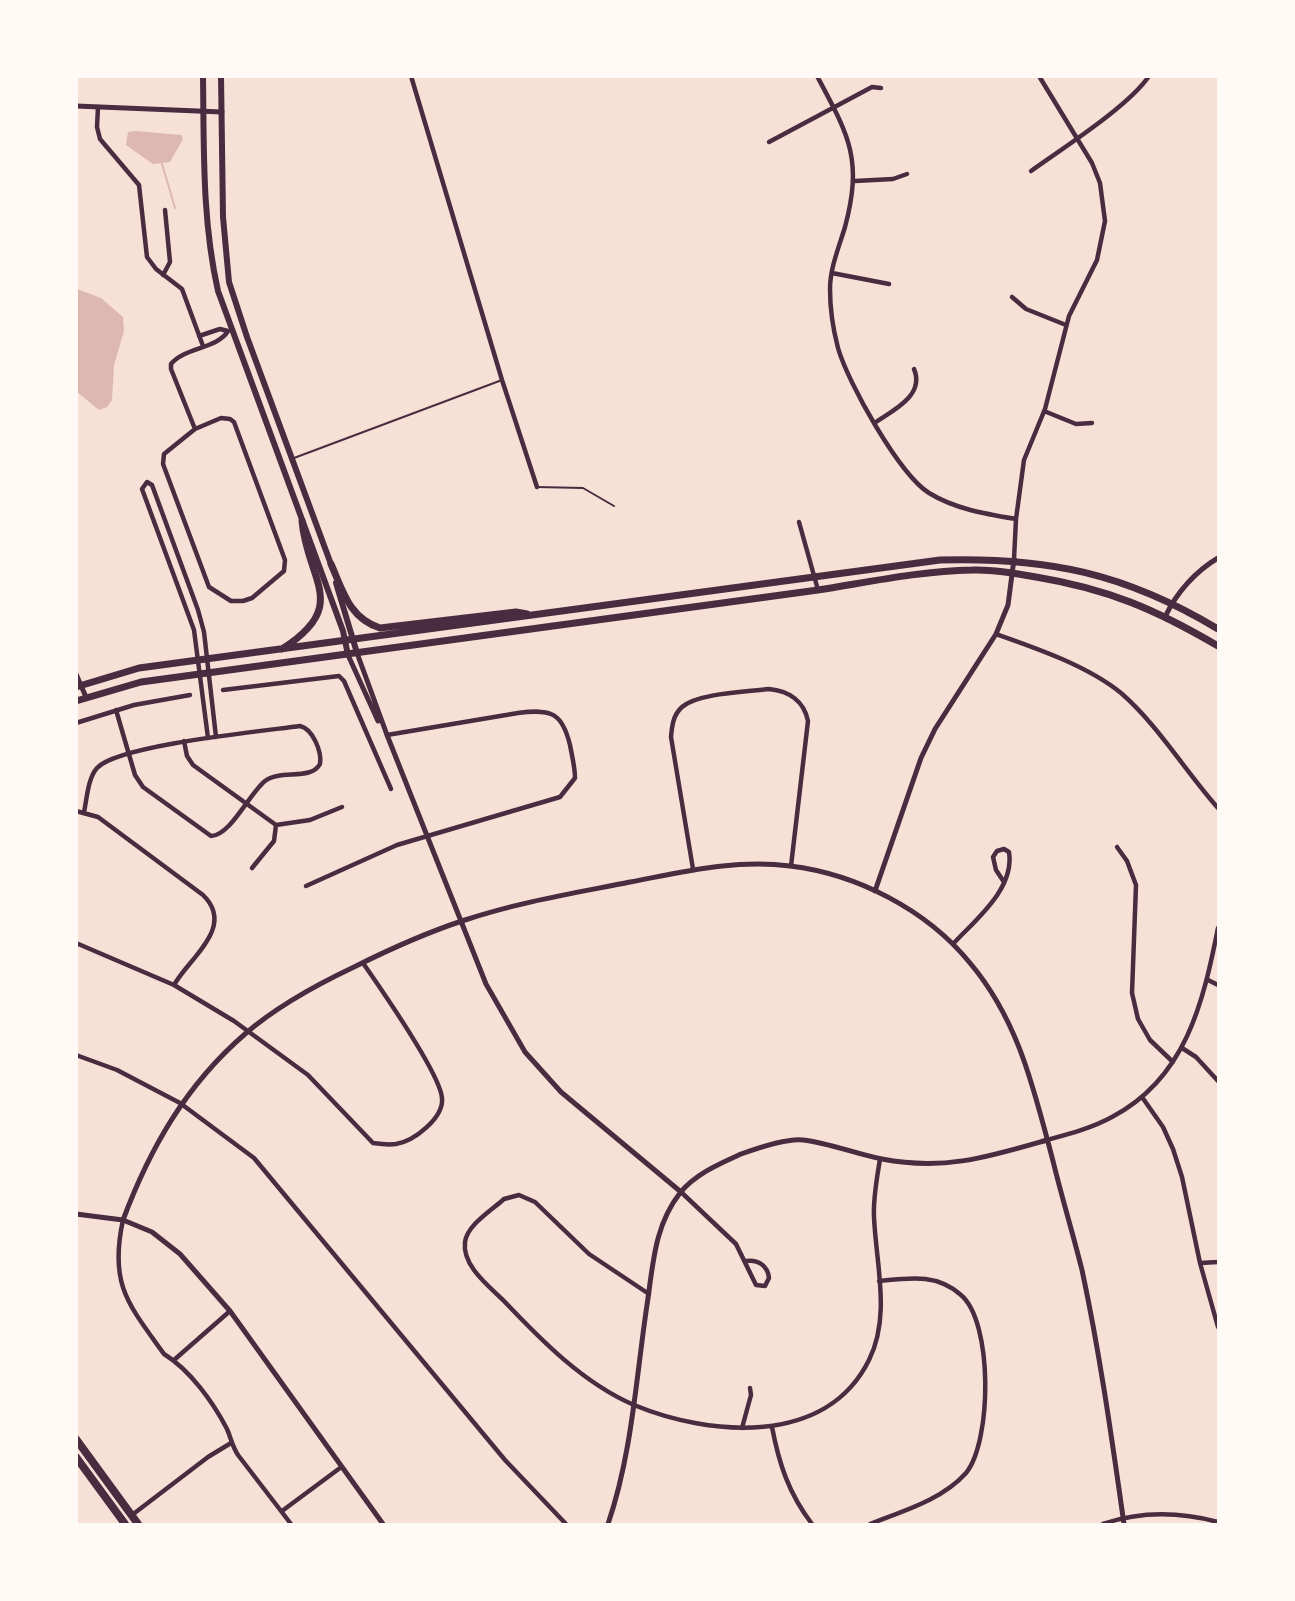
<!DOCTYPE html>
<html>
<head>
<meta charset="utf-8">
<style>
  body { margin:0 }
  #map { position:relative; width:1295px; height:1601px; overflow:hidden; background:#f7e1d7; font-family:Literata,serif }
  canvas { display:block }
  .frame { position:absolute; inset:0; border:78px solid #fffaf5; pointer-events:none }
</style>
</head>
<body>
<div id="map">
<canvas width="1295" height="1601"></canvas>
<div class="frame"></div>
</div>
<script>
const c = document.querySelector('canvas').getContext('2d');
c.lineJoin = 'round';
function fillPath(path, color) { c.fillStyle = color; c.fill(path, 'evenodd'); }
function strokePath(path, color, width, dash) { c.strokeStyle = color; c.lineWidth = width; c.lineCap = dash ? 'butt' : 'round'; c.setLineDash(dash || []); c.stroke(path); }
fillPath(new Path2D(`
  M 136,131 L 181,135 L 183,139 L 170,162 L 153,164 L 126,145 L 128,132 Z
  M 77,289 L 101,298 L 123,317 L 124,331 L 114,365 L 112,400 L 107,407 L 99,410 L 77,392 Z`), '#dcb8b0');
strokePath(new Path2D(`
  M 162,164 L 175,208`), '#dcb8b0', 2);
strokePath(new Path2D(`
  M 294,458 L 502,380
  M 537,487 L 583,488 L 614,506`), '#4a2c40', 2);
strokePath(new Path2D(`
  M 411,76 L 502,380 L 537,487
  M 817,76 C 849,136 863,159 845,227 C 839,247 830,268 830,289 C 830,308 833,329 838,348 C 848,383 899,474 929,493 C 955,509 986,514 1016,519
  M 98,107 L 97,127 L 100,139 L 139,185 L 147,257 L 156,269 L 182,289 L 203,346
  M 769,142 L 872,87 L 881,88
  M 1031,171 C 1063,148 1129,106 1149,76
  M 855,181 L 893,179 L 907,174
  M 832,273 L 889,284
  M 163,275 L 170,262 L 165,210
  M 1012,297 L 1026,309 L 1066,325
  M 1044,411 L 1076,424 L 1092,423
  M 876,422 C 894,410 925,395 914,369
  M 195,429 L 221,418 L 230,419 L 234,422 L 285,560 L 284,571 L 252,598 L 243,601 L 231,601 L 209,587 L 163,464 L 164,454 L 195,429 L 171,369 L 171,364 C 185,347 217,349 228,331 L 220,329 L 199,336
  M 799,522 L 818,590
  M 1014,559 L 1016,519 L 1024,460 L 1045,409 L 1069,316 L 1097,260 L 1105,221 L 1100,183 L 1092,163 L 1039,76
  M 996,634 C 1036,648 1088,666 1121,693 C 1157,724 1186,772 1218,808
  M 223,690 L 339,676 L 344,681 L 391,789
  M 76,723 L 134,705 L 190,695
  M 208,738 L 194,630 L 142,489 L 147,482 L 152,485 L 198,610 L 204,632 L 216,737
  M 184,741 L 187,756 L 193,765 L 276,825 L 274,841 L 252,868
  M 76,811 L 98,817 L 203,895 C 236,927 189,958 174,985
  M 84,812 C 87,798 88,778 97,768 C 118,745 264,731 300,726 C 313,729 322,752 320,764 C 311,781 280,769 265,781 C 249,794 230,836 211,836 L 143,787 L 135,775 L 116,710
  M 276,825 L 310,820 L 342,807
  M 1117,847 L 1127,861 L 1136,885 L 1132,993 L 1138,1019 L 1150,1040 L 1173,1062
  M 693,869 L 671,737 C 672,726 673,715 682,707 C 698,693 747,692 769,689 C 789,691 804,701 808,721 L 791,866
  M 306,886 L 397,845 L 560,797 L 575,778 C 575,767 572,756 570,745 C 562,712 551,709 518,713 L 387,735
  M 76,943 L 174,985 L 234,1021 L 308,1075 L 373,1143 C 380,1144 389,1145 396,1144 C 414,1141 444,1118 442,1098 C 440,1074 379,986 363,963
  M 953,944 C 975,920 1015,889 1009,852 L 1004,849 L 997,851 L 993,857 L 996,870 L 1004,882
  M 1208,980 L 1218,985
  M 1182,1048 L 1196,1057 L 1218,1081
  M 76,1055 L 117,1070 L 180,1103 L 254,1158 L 505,1460 L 566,1524
  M 1142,1097 L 1163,1127 L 1173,1149 L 1182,1177 L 1200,1263 L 1218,1327
  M 1047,1140 C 1069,1134 1092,1128 1112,1117 C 1186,1078 1203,1003 1218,928
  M 681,1192 L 736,1244 L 756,1285 L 765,1286 L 769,1278 C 768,1266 758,1259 746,1261
  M 123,1220 C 109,1284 128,1304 164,1354 C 190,1370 213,1402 227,1429 C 231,1438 232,1446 238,1455 L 291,1524
  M 1200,1263 L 1218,1262
  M 649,1294 L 589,1254 L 535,1202 L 519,1195 L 504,1199 C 492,1210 467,1225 465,1242 C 462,1266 489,1286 504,1301 C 541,1340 583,1383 634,1405 C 709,1436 826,1447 869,1360 C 891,1316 876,1264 874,1217 C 873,1198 877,1178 880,1159
  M 174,1360 L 230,1311
  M 772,1427 C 779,1464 789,1494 812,1524
  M 742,1428 L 751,1395 L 750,1388
  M 282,1511 L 340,1468
  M 132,1515 L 208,1457 L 231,1443
  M 870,1524 C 903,1511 942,1500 966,1473 C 992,1441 993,1322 961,1295 C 937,1273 909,1278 879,1281
  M 1103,1524 C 1141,1511 1180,1512 1218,1522`), '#4a2c40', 4.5);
strokePath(new Path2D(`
  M 76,106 L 222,112
  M 1166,615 C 1177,592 1196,571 1218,558
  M 357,653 L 387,735 L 486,984 L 525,1052 L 561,1092 L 681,1192
  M 348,655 L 378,721
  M 76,674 L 86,697
  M 875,891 L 921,758 L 935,729 L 996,634 L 1008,605 L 1014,559
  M 76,1214 L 123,1220 L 152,1232 L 180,1254 L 230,1311 L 383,1524
  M 123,1220 C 150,1148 186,1085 245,1034 C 277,1006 316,985 354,967 C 390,949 428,932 465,920 C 519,902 575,893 630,882 C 683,872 735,859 790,866 C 857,874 927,910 970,963 C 1019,1021 1034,1090 1053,1161 C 1062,1198 1073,1234 1082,1270 C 1100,1354 1112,1440 1124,1524
  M 608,1524 C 632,1454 636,1378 647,1305 C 653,1266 654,1226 680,1193 C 695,1174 719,1164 741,1154 C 755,1149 788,1138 803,1140 C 829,1143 856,1154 882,1159 C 944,1171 988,1157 1047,1140`), '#4a2c40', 5);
strokePath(new Path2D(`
  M 203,76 C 204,149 202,220 218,291 L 343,631 L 348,655
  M 221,76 L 223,217 L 229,282 L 247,337 L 332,567
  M 336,583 L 357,653`), '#4a2c40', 6);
strokePath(new Path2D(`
  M 331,564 C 343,591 349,618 380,628 L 516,612 L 527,614
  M 282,649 C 351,605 307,581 302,521
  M 76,687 L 139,668 L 940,560 C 1047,557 1125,573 1218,629
  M 76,701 L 141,682 L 818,590 C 869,582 920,571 972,570 C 993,569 1015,573 1036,577 C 1108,589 1155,609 1218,646`), '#4a2c40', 7);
strokePath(new Path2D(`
  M 76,1439 L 138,1524
  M 76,1457 L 125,1524`), '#4a2c40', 8);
</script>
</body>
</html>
